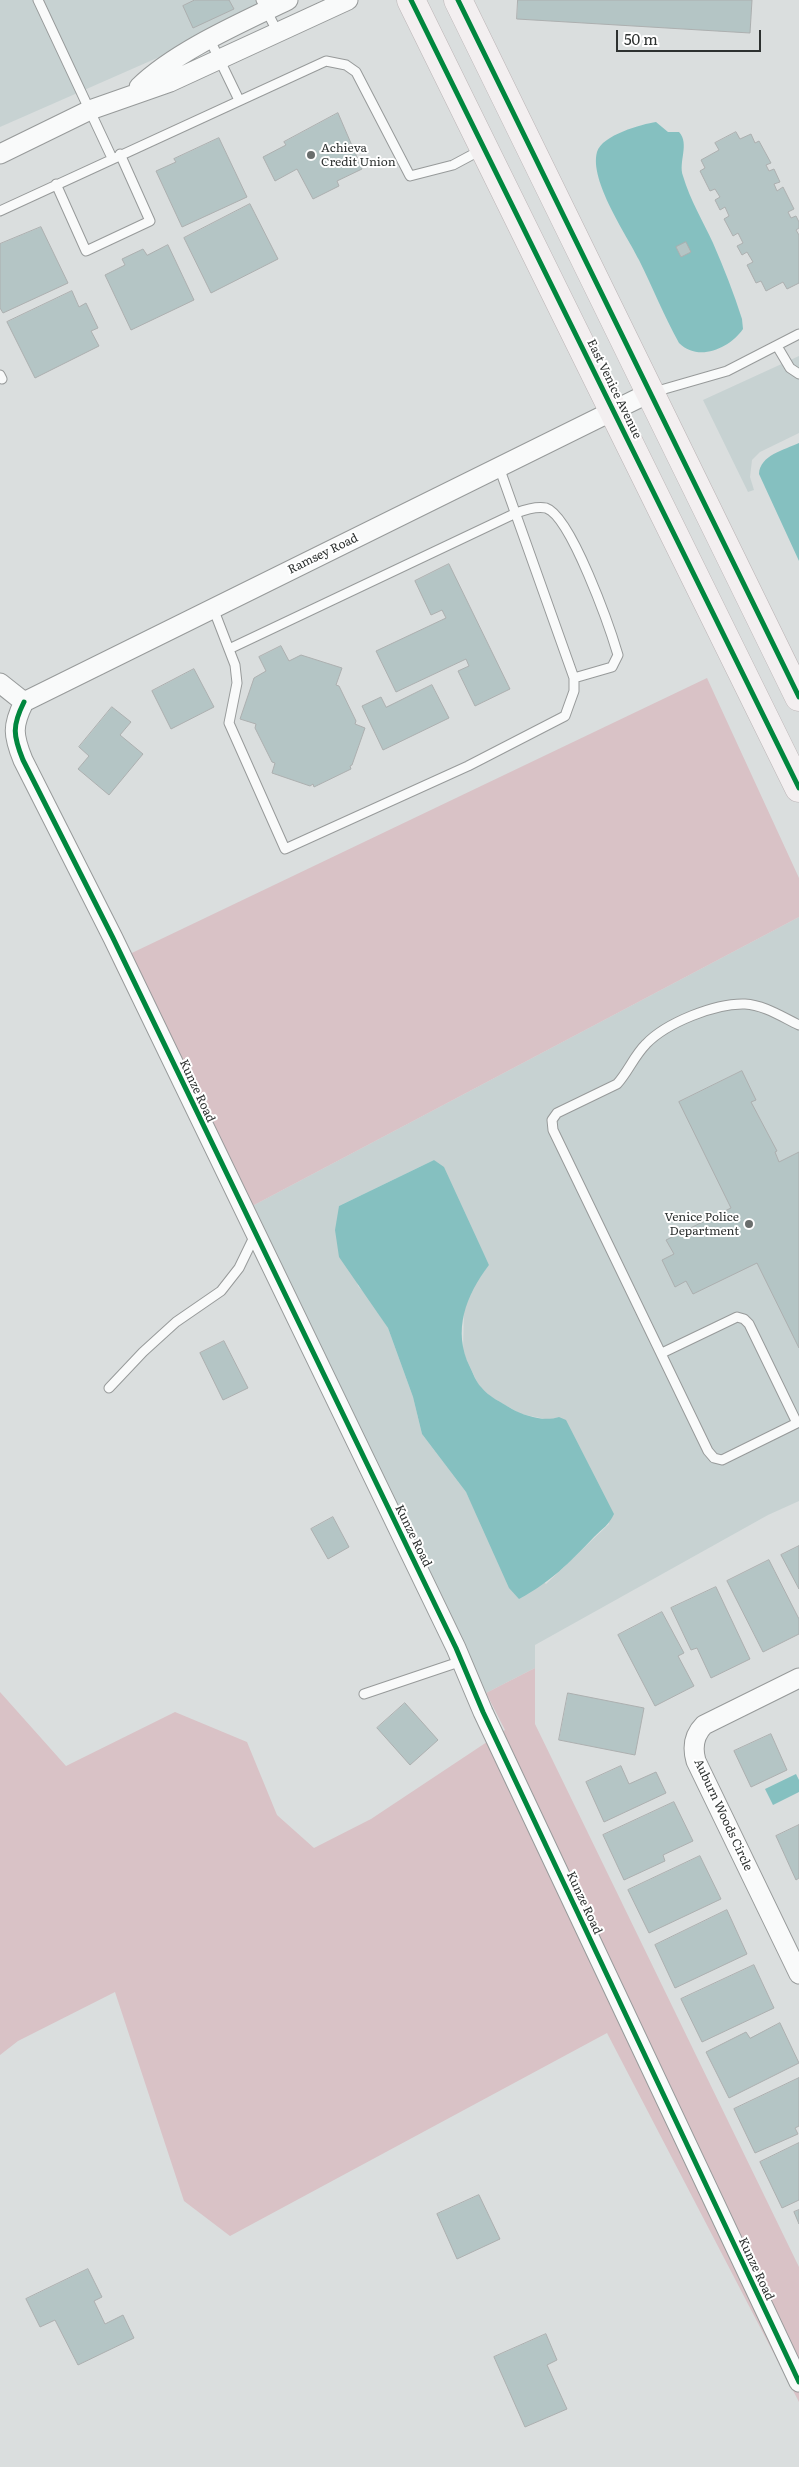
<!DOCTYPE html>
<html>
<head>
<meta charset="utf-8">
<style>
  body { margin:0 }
  #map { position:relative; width:799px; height:2467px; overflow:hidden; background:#dadede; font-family:Literata,serif }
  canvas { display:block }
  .scale { position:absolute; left:616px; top:30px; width:145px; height:22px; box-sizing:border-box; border:2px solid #2d3130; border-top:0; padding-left:6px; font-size:15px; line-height:18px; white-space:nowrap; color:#2d3130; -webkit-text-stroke:4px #fff; paint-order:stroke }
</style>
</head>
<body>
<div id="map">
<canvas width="799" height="2467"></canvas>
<div class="scale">50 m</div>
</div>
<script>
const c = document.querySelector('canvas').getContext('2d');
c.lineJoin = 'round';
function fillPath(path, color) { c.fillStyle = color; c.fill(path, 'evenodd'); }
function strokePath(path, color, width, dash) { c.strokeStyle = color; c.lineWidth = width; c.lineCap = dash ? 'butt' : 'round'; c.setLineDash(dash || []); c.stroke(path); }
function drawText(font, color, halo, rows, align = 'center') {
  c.font = font + ' Literata,serif'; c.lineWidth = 4; c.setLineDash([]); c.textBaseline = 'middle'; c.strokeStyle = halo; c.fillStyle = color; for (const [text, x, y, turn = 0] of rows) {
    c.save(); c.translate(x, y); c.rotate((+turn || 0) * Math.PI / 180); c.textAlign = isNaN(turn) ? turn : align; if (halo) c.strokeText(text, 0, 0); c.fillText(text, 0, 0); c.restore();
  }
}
fillPath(new Path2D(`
  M 0,0 L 289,0 L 0,127 Z
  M 799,356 L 799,433 L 760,452 L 752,460 L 750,477 L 754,490 L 748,492 L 703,400 Z
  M 799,917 L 799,1501 L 768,1515 L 535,1645 L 535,1668 L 486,1693 L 319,1374 L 239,1213 ZM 434,1160 L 439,1166 L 489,1265 L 473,1285 L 464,1310 L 463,1352 L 479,1386 L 491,1397 L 521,1414 L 550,1420 L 559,1417 L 609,1524 L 546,1584 L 479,1518 L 466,1492 L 422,1434 L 413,1397 L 388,1328 L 368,1296 L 358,1286 L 339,1206 Z`), '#c7d2d2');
fillPath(new Path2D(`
  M 707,678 L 799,878 L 799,917 L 239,1213 L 113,962 Z
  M 535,1668 L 535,1724 L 799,2267 L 799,2402 L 607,2033 L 230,2236 L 184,2201 L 115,1992 L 18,2041 L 0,2055 L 0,1692 L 66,1766 L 175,1712 L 247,1742 L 277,1815 L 314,1848 L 371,1819 L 505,1730 L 486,1693 Z`), '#d9c2c6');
fillPath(new Path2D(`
  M 656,122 L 668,132 L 679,132 C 690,144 678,162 683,176 C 690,200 703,221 713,243 C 724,268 734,294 742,319 L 743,329 C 729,349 698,362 679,343 C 664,316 653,288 639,260 C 627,235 589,181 597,152 C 602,135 642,124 656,122 Z
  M 799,443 L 799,561 L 759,474 C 760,455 784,450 799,443 Z
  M 434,1160 L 444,1167 L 489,1265 C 466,1295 452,1331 470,1367 C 473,1373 476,1382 481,1387 C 489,1397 501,1402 512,1409 C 525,1416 544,1422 559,1417 L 566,1420 L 614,1514 C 609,1525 602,1529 594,1537 C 568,1564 552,1581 519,1599 L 509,1588 L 466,1492 L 422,1434 L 413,1397 L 388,1328 L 339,1257 L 335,1230 L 339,1206 Z
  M 796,1774 L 799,1780 L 799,1792 L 773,1805 L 765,1789 Z`), '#85c0c0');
const building = new Path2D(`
  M 195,0 L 229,0 L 234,9 L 193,28 L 183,6 Z
  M 518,0 L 752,0 L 750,33 L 517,19 Z
  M 338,113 L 362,169 L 337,181 L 339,186 L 313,199 L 297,169 L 275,181 L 263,157 L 286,145 L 284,142 Z
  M 736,132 L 740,139 L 751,134 L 755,143 L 759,141 L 771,163 L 766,165 L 769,171 L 774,169 L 780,182 L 774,184 L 777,191 L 783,187 L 794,209 L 788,212 L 791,218 L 796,216 L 799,222 L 799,228 L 796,230 L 799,235 L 799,283 L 787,289 L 783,282 L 766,291 L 761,281 L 756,283 L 747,265 L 753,262 L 747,252 L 742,255 L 737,246 L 743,243 L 738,233 L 733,236 L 724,219 L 729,216 L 725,207 L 720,210 L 715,200 L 720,197 L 715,189 L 710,191 L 700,171 L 705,168 L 701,160 L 719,150 L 715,143 Z
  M 219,138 L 247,197 L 182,227 L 156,171 L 176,162 L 174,159 Z
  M 250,204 L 278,259 L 211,293 L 184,238 Z
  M 41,227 L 68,283 L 3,313 L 0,308 L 0,244 Z
  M 686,242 L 691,252 L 681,257 L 676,247 Z
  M 168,245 L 194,300 L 131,330 L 105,275 L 125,265 L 122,259 L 143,249 L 147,255 Z
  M 72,291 L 79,307 L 86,303 L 98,328 L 91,331 L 99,346 L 35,378 L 7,322 Z
  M 449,564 L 510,689 L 475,706 L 458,671 L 469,666 L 466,659 L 396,692 L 376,651 L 446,618 L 442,610 L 431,615 L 415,581 Z
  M 281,646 L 289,661 L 301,655 L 342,668 L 336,685 L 339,686 L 356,721 L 355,724 L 365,728 L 352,765 L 350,766 L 351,769 L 314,787 L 313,784 L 310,786 L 272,773 L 275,763 L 272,762 L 255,728 L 256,724 L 240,719 L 254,678 L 266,671 L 259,657 Z
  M 194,669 L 214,707 L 171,729 L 152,691 Z
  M 432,685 L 449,718 L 383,750 L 362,706 L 381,697 L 386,707 Z
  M 112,707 L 131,722 L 120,735 L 143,754 L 109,795 L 78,769 L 89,756 L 79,747 Z
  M 742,1071 L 756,1100 L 751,1102 L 777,1151 L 775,1152 L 779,1162 L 799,1152 L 799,1348 L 757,1263 L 693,1294 L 686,1281 L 675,1287 L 662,1260 L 674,1254 L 666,1240 L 731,1208 L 679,1102 Z
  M 224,1341 L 248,1388 L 223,1400 L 200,1353 Z
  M 333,1517 L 349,1547 L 328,1559 L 311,1529 Z
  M 799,1546 L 799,1589 L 781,1555 Z
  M 769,1560 L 799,1619 L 799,1634 L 763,1652 L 727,1581 Z
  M 716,1587 L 750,1659 L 711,1678 L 697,1648 L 691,1650 L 671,1608 Z
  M 662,1612 L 684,1653 L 678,1656 L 694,1686 L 655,1706 L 618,1635 Z
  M 568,1693 L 644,1708 L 635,1755 L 559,1740 Z
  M 405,1703 L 438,1740 L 410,1765 L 377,1728 Z
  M 771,1734 L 787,1770 L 751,1787 L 734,1751 Z
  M 621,1766 L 629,1784 L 656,1772 L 666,1793 L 604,1822 L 586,1782 Z
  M 674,1802 L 693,1841 L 663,1855 L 665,1861 L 624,1880 L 603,1835 Z
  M 799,1825 L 799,1878 L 796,1880 L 776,1836 Z
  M 700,1856 L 721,1899 L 649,1933 L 628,1890 Z
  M 727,1910 L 747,1954 L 675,1988 L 655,1945 Z
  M 754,1965 L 774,2008 L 702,2042 L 681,1999 Z
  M 780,2023 L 799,2063 L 729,2098 L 706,2052 L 746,2032 L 750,2038 Z
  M 799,2078 L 799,2126 L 795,2128 L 798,2134 L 755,2153 L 734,2109 Z
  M 799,2143 L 799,2200 L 782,2208 L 760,2162 Z
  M 479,2195 L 500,2239 L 457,2259 L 437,2214 Z
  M 799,2210 L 799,2224 L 794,2212 Z
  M 88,2269 L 102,2297 L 94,2301 L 105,2324 L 123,2315 L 134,2338 L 78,2365 L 55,2320 L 40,2327 L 26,2299 Z
  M 546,2334 L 557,2360 L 547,2365 L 567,2409 L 525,2427 L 494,2357 Z`);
fillPath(building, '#b4c5c5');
strokePath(building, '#acafaf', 1);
const lane = new Path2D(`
  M 38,0 L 112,158
  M 261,0 L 278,33
  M 210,40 L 239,100
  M 56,184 L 86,251 L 150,221 L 120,154
  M 0,211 L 326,61 L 346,65 L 356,72 L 410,176 L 453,165 L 481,150
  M 777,346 L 790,368 L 799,374
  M 0,375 L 2,379
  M 654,392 L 727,371 L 799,334
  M 213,608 L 235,665 L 237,683 L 229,723 L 285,849 L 468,766 L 565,716 L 574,691 L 574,678 L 499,467
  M 229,649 L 516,513 C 524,510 537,506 546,508 C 571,516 610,628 618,655 L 612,667 L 574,678
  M 662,1353 L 737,1317 L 744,1319 L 749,1324 L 797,1423 L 722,1460 L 714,1458 L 708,1451 L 553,1130 L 552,1120 L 557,1113 L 617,1084 C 628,1072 634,1056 646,1044 C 666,1023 715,1003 745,1004 C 764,1005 782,1017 799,1025
  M 109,1388 L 143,1352 L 176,1322 L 221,1291 L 239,1268 L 255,1235
  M 364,1694 L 462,1661`);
const street = new Path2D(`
  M 139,87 C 176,51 241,23 288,0
  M 0,154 L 90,110 L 170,82 L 348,0
  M 0,683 L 24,702
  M 24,702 C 12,726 13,735 23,760 L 113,938 L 456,1648 L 483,1712 L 799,2382
  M 24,702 L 649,393
  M 799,1678 L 704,1725 C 694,1735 692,1747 696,1761 L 799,1974`);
const primary = new Path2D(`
  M 411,0 L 799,788
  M 458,0 L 799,697`);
strokePath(lane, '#979a9a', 11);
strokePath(street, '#979a9a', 21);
strokePath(primary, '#bbb4b5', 29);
strokePath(lane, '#f9fafa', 9);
strokePath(street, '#f9fafa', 19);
strokePath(primary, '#f3eff0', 28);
strokePath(new Path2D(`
  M 411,0 L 799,788
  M 458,0 L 799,697
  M 24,702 C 12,726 13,735 23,760 L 113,938 L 456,1648 L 483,1712 L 799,2382`), '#00873e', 5);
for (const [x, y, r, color] of [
  [311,155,5,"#6a6e6d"],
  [749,1224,5,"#6a6e6d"]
]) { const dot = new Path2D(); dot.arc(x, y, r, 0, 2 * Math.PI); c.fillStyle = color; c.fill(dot); strokePath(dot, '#fff', 2); }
drawText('12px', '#2d3130', '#fff', [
  ["Achieva",321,148],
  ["Credit Union",321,162],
  ["Venice Police",739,1217,"right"],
  ["Department",739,1231,"right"]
], 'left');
drawText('12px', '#2d3130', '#fff', [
  ["East Venice Avenue",614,389,64],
  ["Ramsey Road",323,554,-26],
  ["Kunze Road",197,1091,65],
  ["Kunze Road",413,1536,64],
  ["Auburn Woods Circle",723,1815,65],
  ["Kunze Road",584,1903,65],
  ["Kunze Road",756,2269,65]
]);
</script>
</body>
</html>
